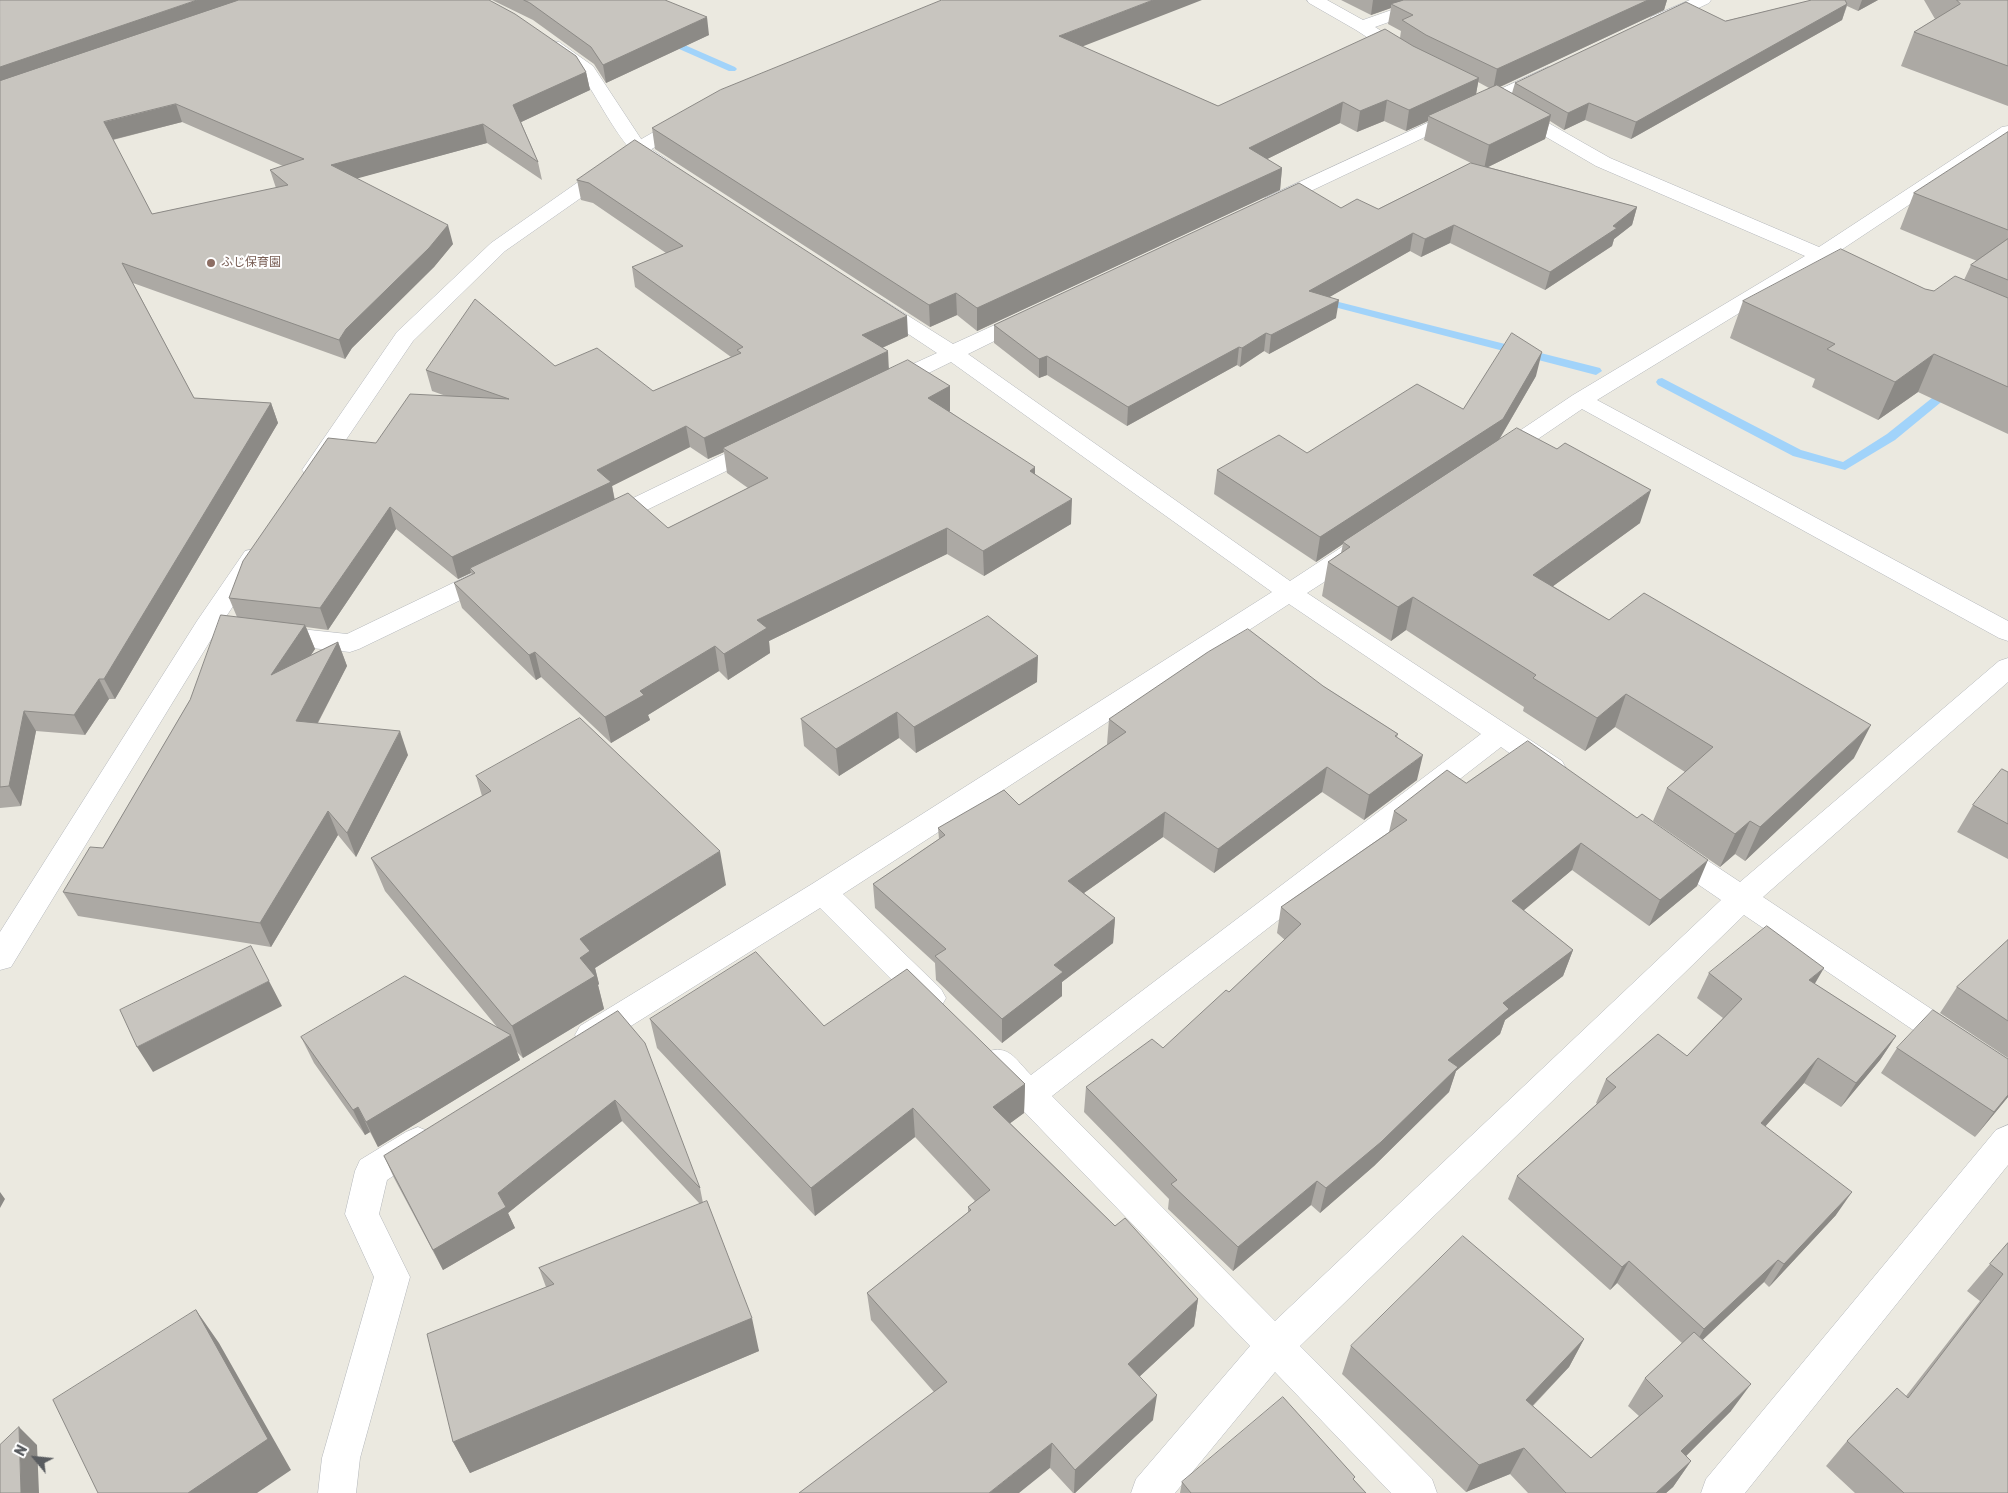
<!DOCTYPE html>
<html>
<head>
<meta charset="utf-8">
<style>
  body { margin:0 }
  #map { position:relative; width:2008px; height:1493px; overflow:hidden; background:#ebe9e0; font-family:Rubik,sans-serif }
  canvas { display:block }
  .north { position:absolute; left:10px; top:1433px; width:50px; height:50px; -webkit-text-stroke:4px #fff; paint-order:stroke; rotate:298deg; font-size:14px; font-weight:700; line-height:20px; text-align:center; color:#595c60 }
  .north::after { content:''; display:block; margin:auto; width:18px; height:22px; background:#595c60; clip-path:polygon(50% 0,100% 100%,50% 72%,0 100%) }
</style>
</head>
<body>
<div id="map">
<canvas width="2008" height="1493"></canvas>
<div class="north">N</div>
</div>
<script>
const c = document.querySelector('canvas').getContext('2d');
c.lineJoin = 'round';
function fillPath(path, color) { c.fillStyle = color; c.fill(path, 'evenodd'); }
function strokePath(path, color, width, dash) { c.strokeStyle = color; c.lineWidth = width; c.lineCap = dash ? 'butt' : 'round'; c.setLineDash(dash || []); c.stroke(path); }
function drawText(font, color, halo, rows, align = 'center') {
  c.font = font + ' Rubik,"Noto Sans JP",sans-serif'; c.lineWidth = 4; c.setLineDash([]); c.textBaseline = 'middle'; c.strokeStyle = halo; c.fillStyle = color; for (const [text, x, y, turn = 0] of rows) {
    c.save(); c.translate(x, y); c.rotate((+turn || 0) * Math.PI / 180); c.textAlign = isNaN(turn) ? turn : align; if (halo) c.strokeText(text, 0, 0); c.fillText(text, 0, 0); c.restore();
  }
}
fillPath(new Path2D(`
  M 664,36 L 735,67 L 737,69 L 735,71 L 729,71 L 661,41 L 661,37 Z
  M 1319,297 L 1600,368 L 1602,371 L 1596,375 L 1315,302 L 1313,300 Z
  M 1662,378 L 1801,450 L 1843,462 L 1887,434 L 1947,386 L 1955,386 L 1957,389 L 1895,440 L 1845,470 L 1793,456 L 1658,385 L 1656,382 L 1658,379 Z`), '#a1d3fa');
const street = new Path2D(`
  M 1307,0 L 1327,0 L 1363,20 L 1420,0 L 1444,0 L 1442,3 L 1375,27 L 1411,50 L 1414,54 L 1411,58 L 1399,58 L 1356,30 L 1309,3 Z
  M 1690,0 L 1711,0 L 1709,3 L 1663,25 L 1651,25 L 1649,21 L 1651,17 Z
  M 553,41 L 559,42 L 593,66 L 645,145 L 669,161 L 671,165 L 669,169 C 633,178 600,98 581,75 C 573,65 558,57 547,50 L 545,46 L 547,42 Z
  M 1548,67 L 1554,68 L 1557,72 L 1554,76 L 1279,206 L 1272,208 L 1265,206 L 1262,202 L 1265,198 Z
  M 1516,107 L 1522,108 L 1610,158 L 1819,247 L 2002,127 L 2008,126 L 2008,139 L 1835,254 L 1842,260 L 1839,264 L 1832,266 L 1821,263 L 1597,400 L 2008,621 L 2008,641 L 1999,638 L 1582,409 L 1507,460 L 1499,462 L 1491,460 L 1487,455 L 1491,450 L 1573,395 L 1805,256 L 1596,166 L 1510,116 L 1507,112 L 1510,108 Z
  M 876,298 L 883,300 L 953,344 L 1021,313 L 1028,311 L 1035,313 L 1039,317 L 1035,321 L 968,354 L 1290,581 L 1348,543 L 1357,541 L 1366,543 L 1369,549 L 1366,555 L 1307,593 L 1562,761 L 1566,768 L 1562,775 C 1540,782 1519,759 1501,747 L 1052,1096 L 1275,1321 L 1721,900 L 1661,859 L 1656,851 L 1661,843 L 1671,840 L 1681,843 L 1740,882 L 1999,661 L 2008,658 L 2008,682 L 1763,897 L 2008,1060 L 2008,1091 L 1997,1087 L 1744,915 L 1300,1346 L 1432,1479 L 1437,1493 L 1391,1493 L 1275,1372 L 1175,1493 L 1131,1493 L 1136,1479 L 1250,1346 L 986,1072 L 981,1062 L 986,1052 C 1009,1044 1015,1059 1031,1075 L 1481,734 L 1289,604 L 843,894 L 941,989 L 946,998 L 941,1007 L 930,1011 L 919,1007 L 820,908 L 602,1044 L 591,1048 L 580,1044 L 575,1035 L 580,1026 L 812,884 L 1272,592 L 951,362 L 896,389 L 888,391 L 880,389 L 877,384 L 880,379 L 937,353 L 869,308 L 866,304 L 869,300 Z
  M 759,439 L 767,441 L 770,446 L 767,451 L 616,525 L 607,528 L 598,525 L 595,520 L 598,515 L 751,441 Z
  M 491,567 L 500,569 L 503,575 L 500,581 L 359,649 L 350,652 L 273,644 L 264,641 L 260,635 L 264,629 L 273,626 L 347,634 L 482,569 Z
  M 2008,1125 L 2008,1165 L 1745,1493 L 1701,1493 L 1706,1479 L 1996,1130 Z
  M 418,1127 L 430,1132 L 435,1142 L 430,1152 L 387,1180 L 379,1214 L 410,1277 L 360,1458 L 356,1493 L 318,1493 L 322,1458 L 374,1277 L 345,1214 L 355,1171 L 360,1160 L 406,1132 Z`);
const secondary = new Path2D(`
  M 686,116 L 692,117 L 695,121 L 692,125 L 645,153 L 505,251 L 413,341 L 322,475 L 314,477 L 306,475 L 302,470 L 397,332 L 491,243 L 631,145 L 680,117 Z
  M 254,549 L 263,551 L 266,557 L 215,633 L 11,967 L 0,970 L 0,932 L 197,621 L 245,551 Z`);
strokePath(street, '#b3b6ba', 1);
strokePath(secondary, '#b4b7bc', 1);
fillPath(street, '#fff');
fillPath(secondary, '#fff');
fillPath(new Path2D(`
  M 0,0 L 586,72 L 590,90 L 521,122 L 538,162 L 542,180 L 487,143 L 357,178 L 453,244 L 434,267 L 352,348 L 345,359 L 133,283 L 194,398 L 271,403 L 278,423 L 115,699 L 109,699 L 85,735 L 36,731 L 21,806 L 0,808 ZM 182,122 L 283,166 L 270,170 L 276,188 L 152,214 L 113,140 Z
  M 492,0 L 665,0 L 709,35 L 606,83 L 594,64 L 533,20 Z
  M 1341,0 L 1667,0 L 1664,10 L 1500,87 L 1512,93 L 1515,83 L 1725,21 L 1812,0 L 1878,0 L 1858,11 L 1847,6 L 1842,20 L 1631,139 L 1585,120 L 1564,130 L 1550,121 L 1545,139 L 1488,167 L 1637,207 L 1632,225 L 1614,239 L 1612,246 L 1545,290 L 1450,243 L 1421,257 L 1410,251 L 1329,297 L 1336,318 L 1269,354 L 1264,351 L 1240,367 L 1237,365 L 1127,426 L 1047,375 L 1039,378 L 994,343 L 994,325 L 1341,208 L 1378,209 L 1471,163 L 1424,140 L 1428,121 L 1406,131 L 1384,121 L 1357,132 L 1340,123 L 1267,159 L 1282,168 L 1280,190 L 977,331 L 957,315 L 930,327 L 655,149 L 652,128 L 1083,47 L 1218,106 L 1400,38 L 1401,31 L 1388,24 L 1391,8 L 1371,15 ZM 1478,82 L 1489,88 L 1476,95 Z
  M 1924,0 L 2008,0 L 2008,106 L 1901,66 L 1914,32 L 1935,19 Z
  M 2008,132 L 2008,434 L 1918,392 L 1878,420 L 1812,387 L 1815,379 L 1730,338 L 1743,301 L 1925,289 L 1934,291 L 1964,280 L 1971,265 L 1977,261 L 1900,229 L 1914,193 Z
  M 635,140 L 908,336 L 882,348 L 889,369 L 950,386 L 950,411 L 949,411 L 1035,474 L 1071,524 L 984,576 L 947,554 L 769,641 L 770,653 L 728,680 L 719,671 L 648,715 L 650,720 L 611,743 L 541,677 L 536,680 L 462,608 L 454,583 L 472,574 L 471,573 L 458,579 L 396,529 L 328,630 L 306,627 L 315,649 L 311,655 L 338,642 L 347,666 L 318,723 L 408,755 L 356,857 L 338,835 L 271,947 L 78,916 L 63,892 L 103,848 L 190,700 L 237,617 L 229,598 L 376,443 L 446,396 L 432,391 L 426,370 L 555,366 L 653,391 L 731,357 L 635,287 L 632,267 L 666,253 L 593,203 L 581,200 L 577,180 ZM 690,447 L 708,459 L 724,452 L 727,473 L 748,488 L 668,528 L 615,500 L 612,486 Z
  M 1536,376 L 1499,440 L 1640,523 L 1553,586 L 1609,620 L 1854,758 L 1745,861 L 1735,854 L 1720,867 L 1653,821 L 1667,788 L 1685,772 L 1615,727 L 1585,751 L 1523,711 L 1524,707 L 1406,630 L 1391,641 L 1322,596 L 1328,562 L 1341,553 L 1343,544 L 1316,562 L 1214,494 L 1217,470 L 1307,453 L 1463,409 Z
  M 1037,682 L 916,753 L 899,738 L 839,776 L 804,746 L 801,719 Z
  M 1323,686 L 1398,734 L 1397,737 L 1417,780 L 1364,820 L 1322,792 L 1214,873 L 1163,837 L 1084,893 L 1115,918 L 1113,943 L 1062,982 L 1062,996 L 1002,1043 L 936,980 L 935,963 L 875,908 L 873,884 L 939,839 L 938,828 L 1019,805 L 1108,744 L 1107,744 L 1109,719 Z
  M 2008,772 L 2008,859 L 1957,832 L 1973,805 Z
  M 476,776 L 726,885 L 595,968 L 599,984 L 598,985 L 604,1009 L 523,1058 L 516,1051 L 520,1060 L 378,1147 L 370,1132 L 365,1135 L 314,1063 L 301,1037 L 497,1027 L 385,891 L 371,858 L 482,796 Z
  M 1466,783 L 1697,886 L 1649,926 L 1572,870 L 1523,910 L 1573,950 L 1563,976 L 1505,1020 L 1500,1034 L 1456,1071 L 1449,1092 L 1374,1166 L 1320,1213 L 1311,1205 L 1233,1271 L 1168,1209 L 1169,1199 L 1084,1112 L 1086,1087 L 1163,1048 L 1229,992 L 1285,940 L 1277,933 L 1281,907 L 1389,832 L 1394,811 Z
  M 2008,940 L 2008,1058 L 1940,1013 L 1957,987 Z
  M 1709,973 L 1815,984 L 1896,1036 L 1880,1060 L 1841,1107 L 1804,1083 L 1765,1126 L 1836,1215 L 1769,1287 L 1764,1282 L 1702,1340 L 1731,1411 L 1686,1456 L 1691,1461 L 1673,1487 L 1666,1493 L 1528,1493 L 1510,1474 L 1466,1492 L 1342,1374 L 1351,1346 L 1584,1339 L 1569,1367 L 1533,1406 L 1591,1458 L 1639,1416 L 1628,1406 L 1645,1378 L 1682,1343 L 1617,1283 L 1610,1290 L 1508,1199 L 1517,1176 L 1597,1104 L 1596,1103 L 1606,1079 L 1687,1056 L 1723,1018 L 1697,998 Z
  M 618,1011 L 700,1188 L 703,1203 L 759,1351 L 470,1473 L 453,1442 L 546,1287 L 539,1268 L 700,1204 L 622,1121 L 508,1213 L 515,1228 L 443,1270 L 394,1178 L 384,1156 Z
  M 650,1019 L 824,1026 L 1025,1084 L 1024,1113 L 1010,1123 L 1115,1226 L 1198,1299 L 1194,1326 L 1139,1377 L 1153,1420 L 1075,1493 L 1073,1493 L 1050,1468 L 934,1392 L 871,1320 L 867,1293 L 968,1212 L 968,1207 L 975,1201 L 915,1137 L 815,1216 L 657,1048 Z
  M 1897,1048 L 2008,1059 L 2008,1097 L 1975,1137 L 1881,1073 Z
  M 2008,1243 L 2008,1493 L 1855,1493 L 1826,1466 L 1847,1441 L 1906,1396 L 1980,1301 L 1967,1291 Z
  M 1354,1480 L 1366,1493 L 1180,1493 L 1182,1482 Z`), '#aca9a4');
fillPath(new Path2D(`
  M 197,0 L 252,0 L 0,88 L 0,67 Z
  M 1153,0 L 1202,0 L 1058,56 L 1059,36 Z
  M 1373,0 L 1414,0 L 1391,4 L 1391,8 L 1371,15 Z
  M 1648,0 L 1667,0 L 1664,10 L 1493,90 L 1497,69 Z
  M 1862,0 L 1878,0 L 1858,11 Z
  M 1847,4 L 1842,20 L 1631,139 L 1636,122 Z
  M 707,17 L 709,35 L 606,83 L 603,65 Z
  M 586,72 L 590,90 L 517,124 L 513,105 Z
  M 1479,78 L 1475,99 L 1428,116 L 1428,121 L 1406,131 L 1409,110 Z
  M 1387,100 L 1384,121 L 1357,132 L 1360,111 Z
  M 1343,102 L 1340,123 L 1247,169 L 1249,148 Z
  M 1589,103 L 1585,120 L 1564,130 L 1568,113 Z
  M 176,104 L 182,122 L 111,140 L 104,122 Z
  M 1551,115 L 1545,139 L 1484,169 L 1489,145 Z
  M 483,124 L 487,143 L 337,184 L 331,165 Z
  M 1282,168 L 1280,190 L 977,331 L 977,308 Z
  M 1637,207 L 1632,225 L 1614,239 L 1612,246 L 1545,290 L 1550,272 L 1613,226 Z
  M 448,225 L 453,244 L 434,267 L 352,348 L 345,359 L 339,340 L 346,329 Z
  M 1454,225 L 1450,243 L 1421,257 L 1425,239 Z
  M 1413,233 L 1410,251 L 1307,310 L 1309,291 Z
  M 956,293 L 957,315 L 930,327 L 929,305 Z
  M 1339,300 L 1336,318 L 1269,354 L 1271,335 Z
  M 907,316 L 908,336 L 864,356 L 862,335 Z
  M 1266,333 L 1264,351 L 1240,367 L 1242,348 Z
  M 1239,347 L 1237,365 L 1127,426 L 1128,407 Z
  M 888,351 L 889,372 L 723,448 L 724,452 L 708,459 L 704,438 Z
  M 1542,352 L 1536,376 L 1497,443 L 1343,542 L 1343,544 L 1316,562 L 1320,537 Z
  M 1934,354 L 1918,392 L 1878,420 L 1895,382 Z
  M 1047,356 L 1047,375 L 1039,378 L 1039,359 Z
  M 950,386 L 950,411 L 929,422 L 928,398 Z
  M 271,403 L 278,423 L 115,699 L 104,679 Z
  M 686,426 L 690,447 L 612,486 L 615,503 L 470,568 L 471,573 L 458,579 L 452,557 L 597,470 Z
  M 1035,467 L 1035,492 L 1030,471 Z
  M 1651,490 L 1640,523 L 1523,608 L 1533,575 Z
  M 1072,499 L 1071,524 L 984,576 L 983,551 Z
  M 390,507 L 396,529 L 328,630 L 320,608 Z
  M 947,528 L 947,554 L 769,641 L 770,653 L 728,680 L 724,654 L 757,620 Z
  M 1413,597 L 1406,630 L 1391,641 L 1398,607 Z
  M 305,625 L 315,649 L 281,699 L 271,675 Z
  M 338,642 L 347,666 L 306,745 L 296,721 Z
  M 715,646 L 719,671 L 648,715 L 650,720 L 611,743 L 605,717 L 640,691 Z
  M 535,652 L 541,677 L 536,680 L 529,655 Z
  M 1038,656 L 1037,682 L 916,753 L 914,727 Z
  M 99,679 L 109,699 L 85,735 L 74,715 Z
  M 1626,694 L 1615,727 L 1585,751 L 1597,718 Z
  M 24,711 L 36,731 L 21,806 L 9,786 Z
  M 897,712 L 899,738 L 839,776 L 836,749 Z
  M 1871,725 L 1854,758 L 1745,861 L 1760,827 Z
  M 400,731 L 408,755 L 356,857 L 347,833 Z
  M 1423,755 L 1417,780 L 1364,820 L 1369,795 Z
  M 1327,767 L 1322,792 L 1214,873 L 1218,849 Z
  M 328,811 L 338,835 L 271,947 L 260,923 Z
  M 1165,812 L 1163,837 L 1067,905 L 1068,881 Z
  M 1750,821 L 1735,854 L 1720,867 L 1735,834 Z
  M 1581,843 L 1572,870 L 1504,927 L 1512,901 Z
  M 720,851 L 726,885 L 595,968 L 599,984 L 598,985 L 604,1009 L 523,1058 L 512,1026 L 580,958 L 580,939 Z
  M 1708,860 L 1697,886 L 1649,926 L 1660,900 Z
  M 1115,918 L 1113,943 L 1062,982 L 1062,996 L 1002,1043 L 1002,1019 L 1054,965 Z
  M 1573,950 L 1563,976 L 1505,1020 L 1500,1034 L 1456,1071 L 1449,1092 L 1374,1166 L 1320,1213 L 1326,1188 L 1448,1060 L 1503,1003 Z
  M 1824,968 L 1810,992 L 1809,980 Z
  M 269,981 L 282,1006 L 153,1072 L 137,1047 Z
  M 511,1035 L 520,1060 L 378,1147 L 366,1122 Z
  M 1896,1036 L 1880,1060 L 1841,1107 L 1856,1083 Z
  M 1818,1058 L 1804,1083 L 1747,1147 L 1761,1123 Z
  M 1025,1084 L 1024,1113 L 993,1136 L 993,1107 Z
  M 2008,1095 L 2008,1097 L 1975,1137 L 1994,1112 Z
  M 615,1100 L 622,1121 L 508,1213 L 515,1228 L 443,1270 L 433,1250 L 498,1193 Z
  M 358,1107 L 370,1132 L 365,1135 L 353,1110 Z
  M 913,1108 L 915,1137 L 815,1216 L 811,1188 Z
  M 1317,1181 L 1311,1205 L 1233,1271 L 1238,1247 Z
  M 0,1192 L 5,1199 L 0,1208 Z
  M 1852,1192 L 1836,1215 L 1769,1287 L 1784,1264 Z
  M 1778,1260 L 1764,1282 L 1691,1351 L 1704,1329 Z
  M 1629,1261 L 1617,1283 L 1610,1290 L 1622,1267 Z
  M 1198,1299 L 1194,1326 L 1125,1390 L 1128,1364 Z
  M 196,1310 L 219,1343 L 291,1470 L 257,1493 L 188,1493 Z
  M 752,1318 L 759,1351 L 470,1473 L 453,1442 Z
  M 1584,1339 L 1569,1367 L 1512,1427 L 1526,1400 Z
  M 1751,1384 L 1731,1411 L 1664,1478 L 1681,1451 Z
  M 1157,1395 L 1153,1420 L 1075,1493 L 1074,1493 L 1075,1470 Z
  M 19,1427 L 37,1445 L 39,1493 L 21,1493 Z
  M 1052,1443 L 1050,1468 L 1019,1493 L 989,1493 Z
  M 1524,1448 L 1510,1474 L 1466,1492 L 1479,1465 Z
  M 1691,1461 L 1673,1487 L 1666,1493 L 1656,1493 Z`), '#8c8a86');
const building = new Path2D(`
  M 0,0 L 197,0 L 0,67 Z
  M 239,0 L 489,0 L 515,14 L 576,56 L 586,72 L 513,105 L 538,162 L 483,124 L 331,165 L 448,225 L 429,248 L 346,329 L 339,340 L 122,263 L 194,398 L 271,403 L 104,679 L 99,679 L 74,715 L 24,711 L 9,786 L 0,787 L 0,81 ZM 176,104 L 304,159 L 270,170 L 288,185 L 152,214 L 104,122 Z
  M 524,0 L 665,0 L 707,17 L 603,65 L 591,47 L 530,3 Z
  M 942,0 L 1153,0 L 1059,36 L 1218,106 L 1385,29 L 1413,46 L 1479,78 L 1409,110 L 1387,100 L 1360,111 L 1343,102 L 1249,148 L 1282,168 L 977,308 L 956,293 L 929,305 L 652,128 L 720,90 Z
  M 1404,0 L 1648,0 L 1497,69 L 1426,35 L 1402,20 L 1413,15 L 1391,4 Z
  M 1812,0 L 1845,0 L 1847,4 L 1636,122 L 1589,103 L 1568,113 L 1515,83 L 1686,2 L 1725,21 Z
  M 1957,0 L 2008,0 L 2008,66 L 1914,32 L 1960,4 Z
  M 1497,85 L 1551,115 L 1489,145 L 1428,116 Z
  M 2008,132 L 2008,230 L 1914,193 Z
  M 635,140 L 907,316 L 862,335 L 888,351 L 704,438 L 686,426 L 597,470 L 611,482 L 452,557 L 390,507 L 320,608 L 229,598 L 243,561 L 328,438 L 376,443 L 410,394 L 509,399 L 426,370 L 475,299 L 555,366 L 597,348 L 653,391 L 741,353 L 737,350 L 743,347 L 632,267 L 683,246 L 589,183 L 577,180 Z
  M 1471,163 L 1637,207 L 1613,226 L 1617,228 L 1550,272 L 1454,225 L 1425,239 L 1413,233 L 1309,291 L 1339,300 L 1271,335 L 1266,333 L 1242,348 L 1239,347 L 1128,407 L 1047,356 L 1039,359 L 994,325 L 1299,183 L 1341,208 L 1357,199 L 1378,209 Z
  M 2008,239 L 2008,280 L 1971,265 Z
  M 1841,249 L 1925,289 L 1934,291 L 1955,276 L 2008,298 L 2008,387 L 1934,354 L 1895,382 L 1827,349 L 1835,344 L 1743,301 Z
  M 1512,333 L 1542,352 L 1503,419 L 1320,537 L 1217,470 L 1279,435 L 1307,453 L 1417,384 L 1463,409 Z
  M 908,360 L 950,386 L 928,398 L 1035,467 L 1030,471 L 1072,499 L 983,551 L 947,528 L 757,620 L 767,628 L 724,654 L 715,646 L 640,691 L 644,695 L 605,717 L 535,652 L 529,655 L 454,583 L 475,573 L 470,568 L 628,493 L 668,528 L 768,478 L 723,448 Z
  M 1517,428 L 1557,449 L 1565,443 L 1651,490 L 1533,575 L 1609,620 L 1644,593 L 1871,725 L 1760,827 L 1750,821 L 1735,834 L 1667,788 L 1713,747 L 1626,694 L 1597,718 L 1533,678 L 1536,675 L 1413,597 L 1398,607 L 1328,562 L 1350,547 L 1343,542 Z
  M 221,615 L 305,625 L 271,675 L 338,642 L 296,721 L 400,731 L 347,833 L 328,811 L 260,923 L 63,892 L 90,847 L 103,848 L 190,700 Z
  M 988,616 L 1038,656 L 914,727 L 897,712 L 836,749 L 801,719 Z
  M 1248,629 L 1323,686 L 1398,734 L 1395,736 L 1423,755 L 1369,795 L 1327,767 L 1218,849 L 1165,812 L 1068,881 L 1115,918 L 1054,965 L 1063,972 L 1002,1019 L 935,956 L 946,949 L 873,884 L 945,835 L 938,828 L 1004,790 L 1019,805 L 1126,732 L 1109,719 L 1208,652 Z
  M 580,718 L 720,851 L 580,939 L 590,951 L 580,958 L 595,976 L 512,1026 L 371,858 L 491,791 L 476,776 Z
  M 1528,741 L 1637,818 L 1642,814 L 1708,860 L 1660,900 L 1581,843 L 1512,901 L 1573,950 L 1503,1003 L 1509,1009 L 1448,1060 L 1458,1067 L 1381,1142 L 1326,1188 L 1317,1181 L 1238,1247 L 1171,1184 L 1177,1180 L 1086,1087 L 1152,1039 L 1163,1048 L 1226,990 L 1229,992 L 1301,924 L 1281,907 L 1407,820 L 1394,811 L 1447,770 L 1466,783 Z
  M 2002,769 L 2008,772 L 2008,824 L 1973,805 Z
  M 1767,926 L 1824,968 L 1809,980 L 1896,1036 L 1856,1083 L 1818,1058 L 1761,1123 L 1852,1192 L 1784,1264 L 1778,1260 L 1704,1329 L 1629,1261 L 1622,1267 L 1517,1176 L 1616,1087 L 1606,1079 L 1658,1034 L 1687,1056 L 1742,999 L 1709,973 Z
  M 2008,940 L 2008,1021 L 1957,987 Z
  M 251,946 L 269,981 L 137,1047 L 120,1010 Z
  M 756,952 L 824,1026 L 907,969 L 1025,1084 L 993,1107 L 1115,1226 L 1125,1218 L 1198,1299 L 1128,1364 L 1157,1395 L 1075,1470 L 1052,1443 L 989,1493 L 799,1493 L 947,1382 L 867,1293 L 971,1210 L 968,1207 L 990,1190 L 913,1108 L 811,1188 L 650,1019 Z
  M 405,976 L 511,1035 L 366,1122 L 358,1107 L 353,1110 L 301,1037 Z
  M 1933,1010 L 2008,1059 L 2008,1095 L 1994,1112 L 1897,1048 Z
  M 618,1011 L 645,1043 L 700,1188 L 615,1100 L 498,1193 L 506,1207 L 433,1250 L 384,1156 Z
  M 707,1201 L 752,1318 L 453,1442 L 427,1334 L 554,1284 L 539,1268 Z
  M 1463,1236 L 1584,1339 L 1526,1400 L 1591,1458 L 1663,1396 L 1645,1378 L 1694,1332 L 1751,1384 L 1681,1451 L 1691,1461 L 1656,1493 L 1566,1493 L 1524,1448 L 1479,1465 L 1351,1346 Z
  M 2008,1243 L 2008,1493 L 1904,1493 L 1847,1441 L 1897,1388 L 1908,1398 L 2003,1274 L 1990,1264 Z
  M 196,1310 L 268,1439 L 188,1493 L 98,1493 L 53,1400 Z
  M 1283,1397 L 1355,1477 L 1353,1479 L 1366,1493 L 1191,1493 L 1182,1482 Z
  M 19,1427 L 21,1493 L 0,1493 L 0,1445 Z`);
fillPath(building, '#c8c5bf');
strokePath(building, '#8c8a86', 1);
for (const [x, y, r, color] of [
  [211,263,5,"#8d6e63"]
]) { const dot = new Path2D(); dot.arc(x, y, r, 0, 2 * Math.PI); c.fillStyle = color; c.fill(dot); strokePath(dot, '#fff', 2); }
drawText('12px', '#785e54', '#fff', [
  ["ふじ保育園",221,263]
], 'left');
</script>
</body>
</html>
